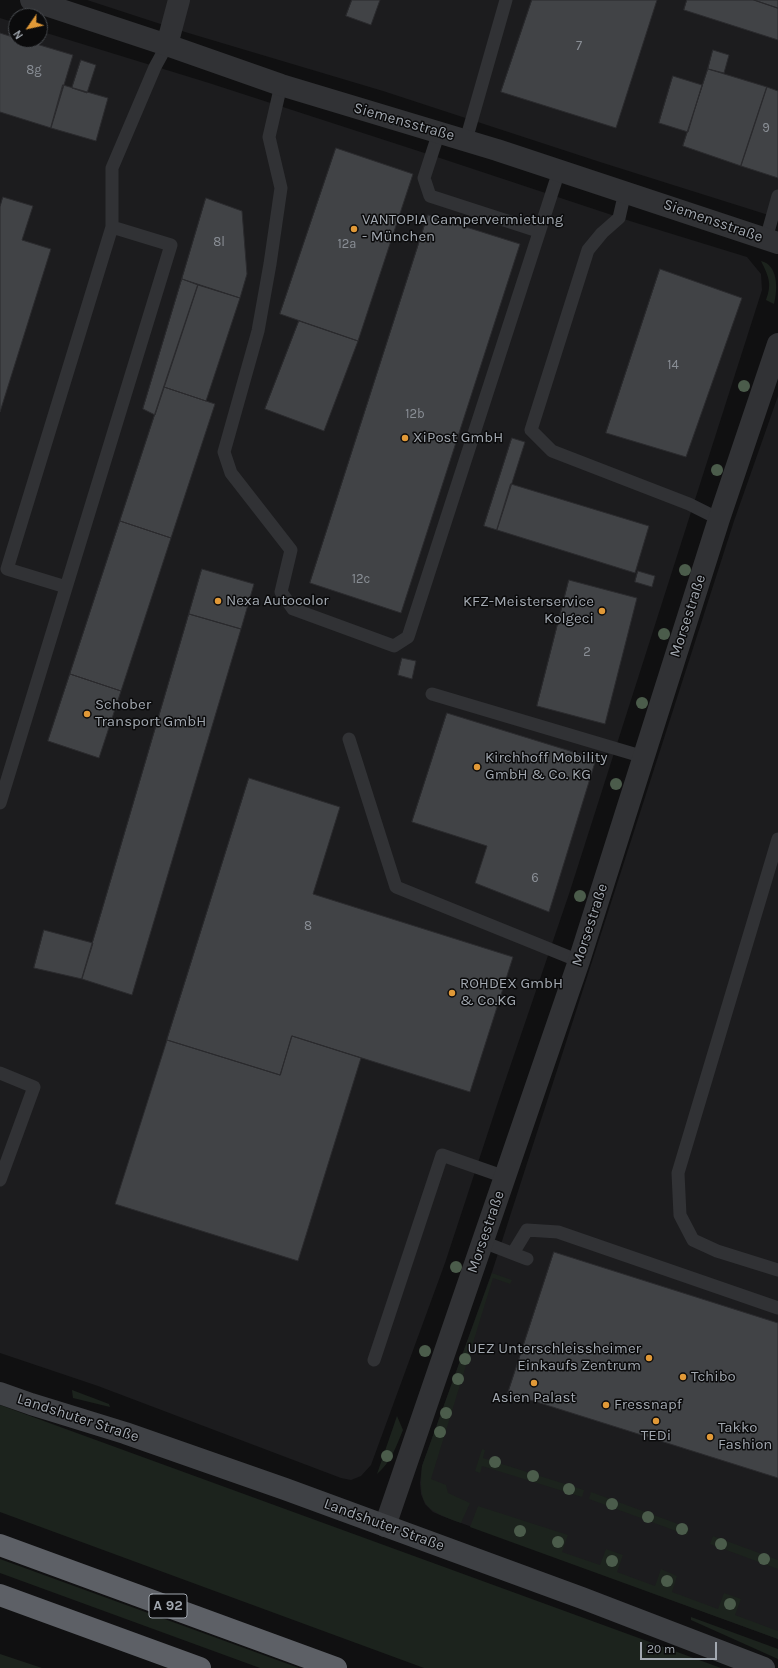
<!DOCTYPE html>
<html>
<head>
<meta charset="utf-8">
<style>
  body { margin:0 }
  #map { position:relative; width:778px; height:1668px; overflow:hidden; background:#101011; font-family:Karla,sans-serif }
  canvas { display:block }
  .north { position:absolute; left:8px; top:8px; width:40px; height:40px; box-sizing:border-box; background:#0b0b0c; border:1px solid #474a4e; border-radius:50%; rotate:236deg; font-size:11px; font-weight:700; line-height:16px; text-align:center; color:#a2a8b0 }
  .north::after { content:''; display:block; margin:auto; width:14px; height:18px; background:#e19937; clip-path:polygon(50% 0,100% 100%,50% 72%,0 100%) }
  .scale { position:absolute; left:640px; top:1642px; width:77px; height:18px; box-sizing:border-box; border:2px solid #a2a8b0; border-top:0; padding-left:5px; font-size:12px; line-height:14px; white-space:nowrap; color:#a2a8b0; -webkit-text-stroke:3px #0b0b0c; paint-order:stroke }
</style>
</head>
<body>
<div id="map">
<canvas width="778" height="1668"></canvas>
<div class="north">N</div>
<div class="scale">20 m</div>
</div>
<script>
const c = document.querySelector('canvas').getContext('2d');
c.lineJoin = 'round';
function fillPath(path, color) { c.fillStyle = color; c.fill(path, 'evenodd'); }
function strokePath(path, color, width, dash) { c.strokeStyle = color; c.lineWidth = width; c.lineCap = dash ? 'butt' : 'round'; c.setLineDash(dash || []); c.stroke(path); }
function drawText(font, color, halo, rows, align = 'center') {
  c.font = font + ' Karla,sans-serif'; c.lineWidth = 3; c.setLineDash([]); c.textBaseline = 'middle'; c.strokeStyle = halo; c.fillStyle = color; for (const [text, x, y, turn = 0] of rows) {
    c.save(); c.translate(x, y); c.rotate((+turn || 0) * Math.PI / 180); c.textAlign = isNaN(turn) ? turn : align; if (halo) c.strokeText(text, 0, 0); c.fillText(text, 0, 0); c.restore();
  }
}
fillPath(new Path2D(`
  M 87,0 L 778,0 L 778,218 L 600,162 L 383,91 L 185,32 Z
  M 0,18 L 16,23 L 16,40 L 40,40 L 40,31 L 209,83 L 443,159 L 630,221 L 747,257 L 761,274 L 762,290 L 569,894 L 498,1102 L 445,1263 L 371,1465 L 361,1476 L 351,1480 L 341,1478 L 98,1386 L 0,1353 Z
  M 778,396 L 778,1639 L 442,1516 L 433,1512 L 425,1504 L 421,1494 L 420,1483 L 422,1466 L 492,1272 L 734,521 Z`), '#1c1c1e');
fillPath(new Path2D(`
  M 761,261 C 778,265 778,288 774,304 L 766,300 C 772,284 769,277 761,261 Z
  M 492,1273 L 512,1280 L 510,1284 L 493,1278 L 431,1479 L 446,1485 L 448,1493 L 470,1503 L 461,1523 C 425,1510 418,1506 422,1466 Z
  M 72,1390 L 109,1404 L 110,1407 L 73,1398 Z
  M 0,1405 L 721,1668 L 424,1668 L 0,1512 Z
  M 397,1416 L 403,1430 C 396,1447 391,1462 377,1474 Z
  M 482,1449 L 485,1450 L 483,1458 L 584,1490 L 582,1497 L 482,1466 L 480,1473 L 475,1471 Z
  M 591,1492 L 689,1528 L 687,1535 L 589,1499 Z
  M 478,1506 L 568,1535 L 562,1552 L 600,1565 L 606,1549 L 623,1555 L 617,1572 L 655,1586 L 661,1569 L 677,1576 L 672,1592 L 718,1609 L 724,1593 L 741,1599 L 735,1615 L 778,1631 L 778,1639 L 470,1527 Z
  M 713,1536 L 778,1560 L 778,1569 L 710,1544 Z
  M 0,1559 L 299,1668 L 260,1668 L 0,1573 Z
  M 691,1617 L 778,1649 L 778,1659 L 691,1620 Z
  M 0,1654 L 42,1668 L 0,1668 Z`), '#1c231d');
const building = new Path2D(`
  M 352,0 L 380,0 L 371,25 L 346,16 Z
  M 532,0 L 657,0 L 616,128 L 501,92 Z
  M 687,0 L 754,0 L 778,8 L 778,40 L 684,10 Z
  M 754,0 L 778,0 L 778,8 Z
  M 0,33 L 16,38 L 16,40 L 23,40 L 73,55 L 51,128 L 0,112 Z
  M 713,50 L 729,55 L 724,73 L 708,69 Z
  M 81,60 L 96,65 L 87,93 L 72,88 Z
  M 708,69 L 767,87 L 741,166 L 683,146 Z
  M 673,76 L 702,85 L 688,132 L 659,123 Z
  M 63,85 L 108,98 L 96,141 L 51,128 Z
  M 767,87 L 778,91 L 778,178 L 741,166 Z
  M 336,148 L 413,174 L 358,341 L 280,314 Z
  M 3,197 L 33,206 L 22,240 L 51,249 L 0,412 L 0,207 Z
  M 206,198 L 242,211 L 247,274 L 240,298 L 182,279 Z
  M 428,215 L 520,244 L 401,613 L 310,583 Z
  M 660,269 L 742,298 L 686,457 L 606,433 Z
  M 182,279 L 198,285 L 155,415 L 143,409 Z
  M 198,285 L 240,298 L 206,401 L 164,387 Z
  M 299,321 L 358,341 L 324,431 L 265,409 Z
  M 164,387 L 215,404 L 171,538 L 120,521 Z
  M 512,438 L 525,442 L 497,530 L 484,526 Z
  M 511,484 L 649,526 L 635,573 L 497,530 Z
  M 120,521 L 171,538 L 121,691 L 70,674 Z
  M 202,569 L 254,584 L 241,629 L 189,614 Z
  M 638,571 L 655,576 L 652,587 L 635,582 Z
  M 569,580 L 637,598 L 605,724 L 537,706 Z
  M 189,614 L 241,629 L 132,995 L 82,979 Z
  M 402,658 L 416,661 L 412,679 L 398,675 Z
  M 70,674 L 121,691 L 99,758 L 48,741 Z
  M 447,713 L 596,759 L 549,912 L 475,883 L 487,846 L 412,822 Z
  M 249,778 L 340,807 L 313,894 L 513,957 L 470,1092 L 292,1036 L 280,1075 L 167,1040 Z
  M 44,930 L 93,943 L 82,979 L 34,968 Z
  M 292,1036 L 361,1058 L 298,1261 L 115,1204 L 167,1040 L 280,1075 Z
  M 554,1252 L 778,1323 L 778,1478 L 508,1393 Z`);
fillPath(building, '#414346');
strokePath(building, '#2a2a2d', 1);
strokePath(new Path2D(`
  M 281,85 L 269,137 L 281,188 L 270,264 L 258,331 L 224,452 L 231,473 L 291,550 L 281,592 L 293,609 L 394,646 L 408,637 L 559,171
  M 439,132 L 424,178 L 430,196 L 538,231
  M 466,140 L 506,0
  M 625,192 L 619,218 L 602,233 L 588,250 L 531,430 L 552,451 L 689,504 L 719,519
  M 766,239 L 778,196
  M 66,587 L 7,569 L 112,227 L 112,168 L 155,67 L 167,45
  M 432,694 L 644,757
  M 349,739 L 396,887 L 579,961
  M 0,803 L 171,245 L 112,227
  M 778,839 L 678,1173 L 680,1215 L 693,1240 L 717,1251 L 778,1270
  M 0,1073 L 34,1087 L 0,1180
  M 483,1242 L 527,1259
  M 513,1253 L 527,1230 L 558,1232 L 778,1308
  M 374,1360 L 442,1155 L 505,1177`), '#313235', 13);
strokePath(new Path2D(`
  M 31,0 L 167,45 L 281,85 L 497,150 L 778,243
  M 167,45 L 179,0
  M 385,1526 L 579,961 L 719,519 L 778,344`), '#313235', 22);
strokePath(new Path2D(`
  M 0,1393 L 31,1404 L 125,1433 L 285,1489 L 582,1598 L 764,1668`), '#3f4145', 22);
strokePath(new Path2D(`
  M 0,1545 L 336,1668
  M 0,1595 L 200,1668`), '#5d6066', 22);
c.fillStyle = '#4b5c4b';
for (const [x, y] of [
  [744,386],
  [717,470],
  [685,570],
  [664,634],
  [642,703],
  [616,784],
  [580,896],
  [456,1267],
  [425,1351],
  [465,1359],
  [458,1379],
  [446,1413],
  [440,1432],
  [387,1456],
  [495,1462],
  [533,1476],
  [569,1489],
  [612,1504],
  [648,1517],
  [682,1529],
  [520,1531],
  [558,1542],
  [721,1544],
  [764,1559],
  [612,1561],
  [667,1581],
  [730,1604]
]) { c.beginPath(); c.arc(x, y, 6, 0, 2 * Math.PI); c.fill(); }
for (const [x, y, r, color] of [
  [354,229,4,"#e19937"],
  [405,438,4,"#e19937"],
  [218,601,4,"#e19937"],
  [602,611,4,"#e19937"],
  [87,714,4,"#e19937"],
  [477,767,4,"#e19937"],
  [452,993,4,"#e19937"],
  [649,1358,4,"#e19937"],
  [683,1377,4,"#e19937"],
  [534,1383,4,"#e19937"],
  [606,1405,4,"#e19937"],
  [656,1421,4,"#e19937"],
  [710,1437,4,"#e19937"]
]) { const dot = new Path2D(); dot.arc(x, y, r, 0, 2 * Math.PI); c.fillStyle = color; c.fill(dot); strokePath(dot, '#0b0b0c', 1.5); }
drawText('13px', '#8a8f96', null, [
  ["7",579,46],
  ["8g",34,70],
  ["9",766,128],
  ["8l",219,242],
  ["12a",347,244],
  ["14",673,365],
  ["12b",415,414],
  ["12c",361,579],
  ["2",587,652],
  ["6",535,878],
  ["8",308,926]
]);
for (const [x, y, w] of [
  [168,1606,38]
]) { const box = new Path2D(); box.roundRect(x - w / 2, y - 12, w, 24, 3); c.fillStyle = '#0b0b0c'; c.fill(box); strokePath(box, '#a2a8b0', 1); }
drawText('bold 14px', '#a2a8b0', null, [
  ["A 92",168,1606]
]);
drawText('15px', '#a2a8b0', '#0b0b0c', [
  ["Siemensstraße",404,122,16],
  ["Siemensstraße",713,221,19],
  ["Morsestraße",688,616,-72],
  ["Morsestraße",590,925,-72],
  ["Morsestraße",486,1232,-71],
  ["Landshuter Straße",78,1418,18],
  ["Landshuter Straße",384,1525,20]
]);
drawText('15px', '#a2a8b0', '#0b0b0c', [
  ["VANTOPIA Campervermietung",362,220],
  ["- München",362,237],
  ["XiPost GmbH",413,438],
  ["Nexa Autocolor",226,601],
  ["KFZ-Meisterservice",594,602,"right"],
  ["Kolgeci",594,619,"right"],
  ["Schober",95,705],
  ["Transport GmbH",95,722],
  ["Kirchhoff Mobility",485,758],
  ["GmbH & Co. KG",485,775],
  ["ROHDEX GmbH",460,984],
  ["& Co.KG",460,1001],
  ["UEZ Unterschleissheimer",641,1349,"right"],
  ["Einkaufs Zentrum",641,1366,"right"],
  ["Tchibo",691,1377],
  ["Asien Palast",534,1398,"center"],
  ["Fressnapf",614,1405],
  ["Takko",718,1428],
  ["Fashion",718,1445],
  ["TEDi",656,1436,"center"]
], 'left');
</script>
</body>
</html>
